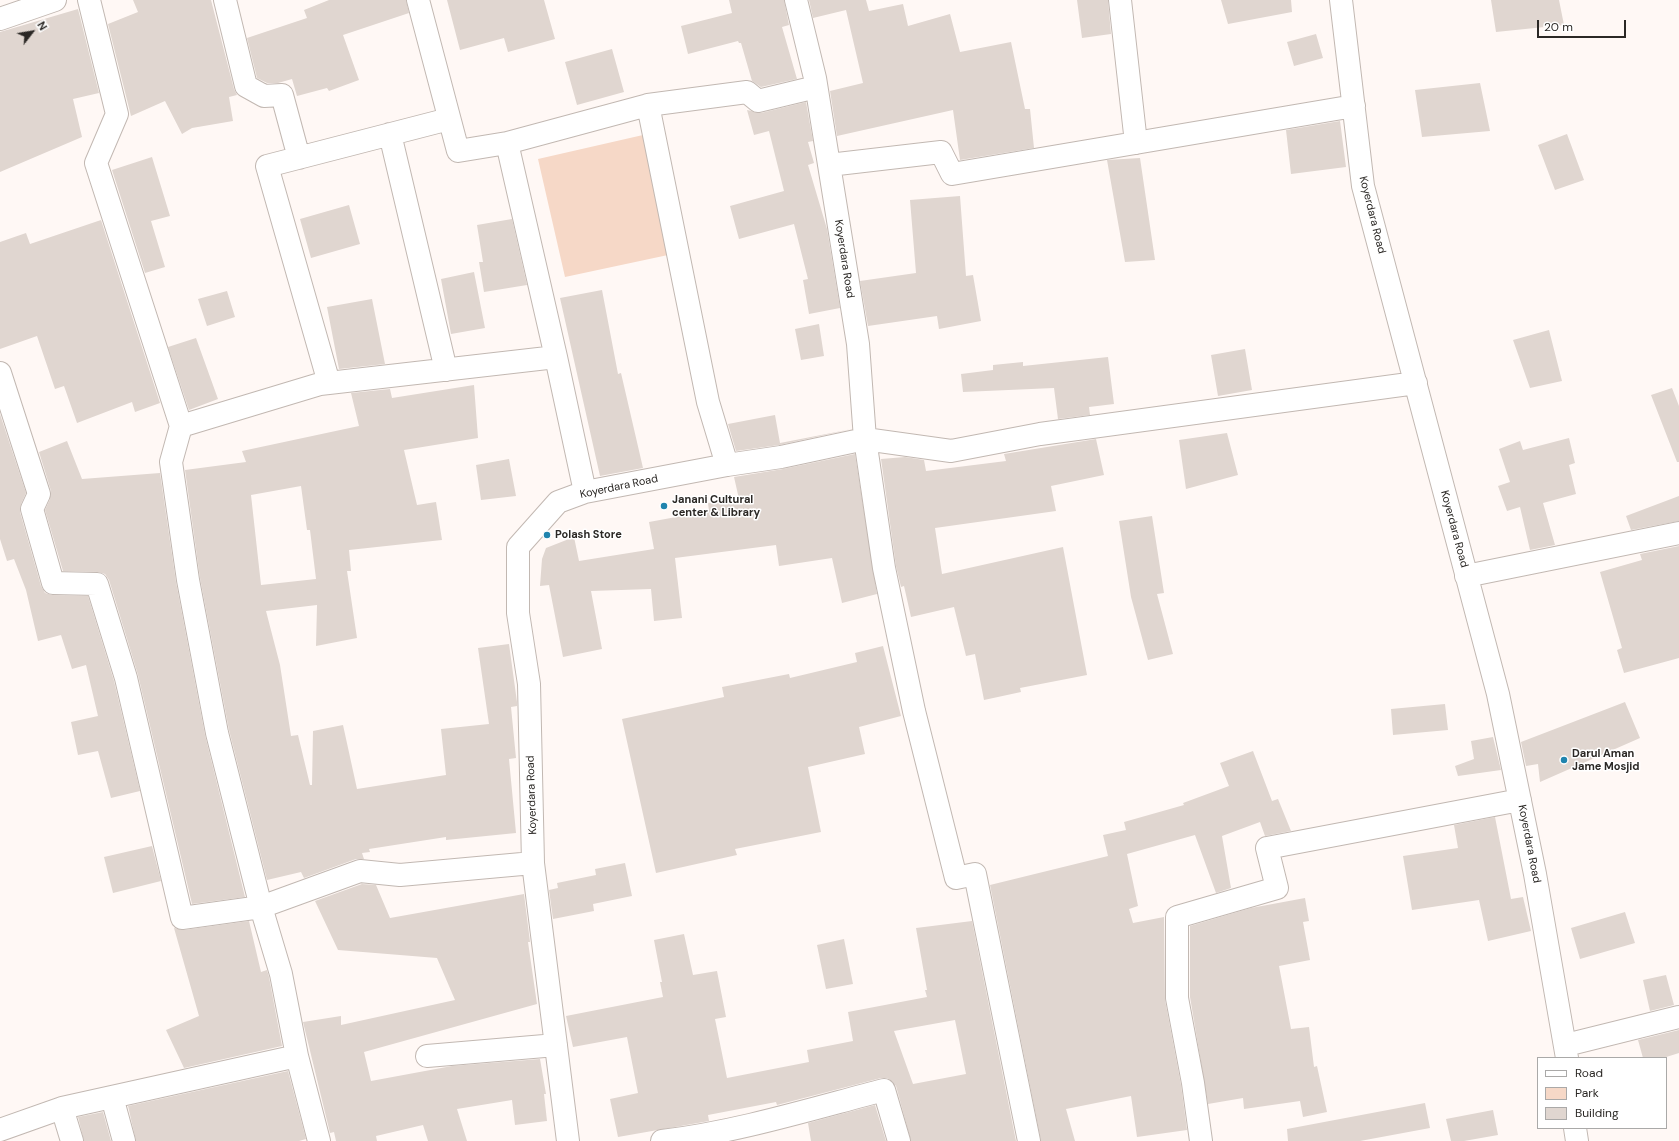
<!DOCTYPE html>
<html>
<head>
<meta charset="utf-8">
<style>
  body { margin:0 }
  #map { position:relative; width:1679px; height:1141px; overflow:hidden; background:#fff8f5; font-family:"DM Sans",sans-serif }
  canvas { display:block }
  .legend { position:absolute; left:1537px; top:1057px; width:130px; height:72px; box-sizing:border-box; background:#fff; border:1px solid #aaa9a8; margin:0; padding:5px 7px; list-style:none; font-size:12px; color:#2b2825 }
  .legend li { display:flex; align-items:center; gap:8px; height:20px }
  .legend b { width:20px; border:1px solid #aaa9a8 }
  .north { position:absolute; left:12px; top:12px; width:40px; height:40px; -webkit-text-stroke:3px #fff; paint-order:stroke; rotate:59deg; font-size:11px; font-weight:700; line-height:16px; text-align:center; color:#2b2825 }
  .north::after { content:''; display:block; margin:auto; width:14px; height:18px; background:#2b2825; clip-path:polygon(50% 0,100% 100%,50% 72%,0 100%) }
  .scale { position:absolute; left:1537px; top:20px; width:89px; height:18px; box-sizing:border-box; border:2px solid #2b2825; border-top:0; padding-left:5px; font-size:12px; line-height:14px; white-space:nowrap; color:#2b2825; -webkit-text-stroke:3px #fff; paint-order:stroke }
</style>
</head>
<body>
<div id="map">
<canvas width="1679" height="1141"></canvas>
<ul class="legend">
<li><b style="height:5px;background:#fff"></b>Road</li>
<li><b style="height:11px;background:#f6d8c7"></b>Park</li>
<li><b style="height:11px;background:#e0d6d0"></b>Building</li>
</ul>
<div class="north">N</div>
<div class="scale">20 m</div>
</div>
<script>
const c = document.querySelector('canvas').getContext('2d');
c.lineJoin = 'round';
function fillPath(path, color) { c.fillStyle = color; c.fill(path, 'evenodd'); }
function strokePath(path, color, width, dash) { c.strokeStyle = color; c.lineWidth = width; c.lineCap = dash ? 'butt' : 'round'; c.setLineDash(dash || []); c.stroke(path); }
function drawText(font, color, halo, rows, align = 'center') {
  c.font = font + ' "DM Sans",sans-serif'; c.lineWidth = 3; c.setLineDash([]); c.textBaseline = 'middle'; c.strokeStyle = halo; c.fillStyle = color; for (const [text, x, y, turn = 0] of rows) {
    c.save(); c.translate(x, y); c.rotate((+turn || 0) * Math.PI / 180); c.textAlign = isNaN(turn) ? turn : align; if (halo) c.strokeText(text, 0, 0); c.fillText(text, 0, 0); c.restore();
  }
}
fillPath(new Path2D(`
  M 643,135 L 668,255 L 565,277 L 538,159 Z`), '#f6d8c7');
fillPath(new Path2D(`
  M 133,0 L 211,0 L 234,89 L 237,95 L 229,97 L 233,121 L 192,128 L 182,134 L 165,101 L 131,116 L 108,24 L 138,12 Z
  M 329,0 L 406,0 L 409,13 L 343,35 L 359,80 L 329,91 L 327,88 L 297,96 L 292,79 L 278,83 L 267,83 L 257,78 L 247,38 L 307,18 L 304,10 Z
  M 447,0 L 544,0 L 555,39 L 508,52 L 504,38 L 460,50 Z
  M 729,0 L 784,0 L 789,25 L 782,27 L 797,79 L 761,87 L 752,81 L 741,43 L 739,43 L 738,41 L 688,54 L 681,26 L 732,13 Z
  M 809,0 L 866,0 L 869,11 L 903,4 L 908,26 L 950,14 L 960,52 L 1011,42 L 1025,109 L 1030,109 L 1034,148 L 960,160 L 953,110 L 837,136 L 830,91 L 863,83 L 846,10 L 813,18 Z
  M 1077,0 L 1108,0 L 1111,34 L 1082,38 Z
  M 1221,0 L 1291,0 L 1292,12 L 1228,24 Z
  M 1491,0 L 1559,0 L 1564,25 L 1496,32 Z
  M 78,9 L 99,93 L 73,99 L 82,137 L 0,172 L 0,32 Z
  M 1316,34 L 1323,58 L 1294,66 L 1287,42 Z
  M 612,49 L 624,92 L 577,105 L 565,62 Z
  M 1480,83 L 1490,131 L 1422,137 L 1415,90 Z
  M 806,102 L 813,141 L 808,142 L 814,163 L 808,165 L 827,229 L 840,308 L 809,314 L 803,280 L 808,279 L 794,224 L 739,239 L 730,206 L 784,191 L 769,131 L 754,135 L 747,110 L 761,113 Z
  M 1340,121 L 1346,167 L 1291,174 L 1286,130 Z
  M 1567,134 L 1584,180 L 1555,190 L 1538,145 Z
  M 152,157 L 170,216 L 151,221 L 165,267 L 145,273 L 112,170 Z
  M 1140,158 L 1155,260 L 1125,262 L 1107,160 Z
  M 960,196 L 966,276 L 973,275 L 981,321 L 939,329 L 937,316 L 868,326 L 860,281 L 916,273 L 910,200 Z
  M 349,205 L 360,244 L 311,258 L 300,219 Z
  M 512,219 L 527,285 L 484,292 L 479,262 L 483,262 L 477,225 Z
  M 101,220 L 160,403 L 135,412 L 132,402 L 77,423 L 64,386 L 55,389 L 37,336 L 0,349 L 0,242 L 26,233 L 30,244 Z
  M 474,272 L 485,328 L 451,334 L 441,279 Z
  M 602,290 L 618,374 L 621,373 L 643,468 L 600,476 L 560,298 Z
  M 227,291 L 235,317 L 207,326 L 198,299 Z
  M 372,299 L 385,364 L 339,369 L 327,307 Z
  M 819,324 L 824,356 L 801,360 L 795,329 Z
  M 1549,330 L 1562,381 L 1530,388 L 1513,340 Z
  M 196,338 L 218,399 L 189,410 L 168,347 Z
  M 1245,349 L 1252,390 L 1218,396 L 1211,355 Z
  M 1108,357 L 1114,404 L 1089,407 L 1090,415 L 1058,419 L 1054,388 L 963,392 L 961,374 L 993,370 L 993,365 L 1023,362 L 1023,366 Z
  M 474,385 L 478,438 L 404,450 L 417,505 L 436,502 L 442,540 L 349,550 L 351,571 L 347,571 L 357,638 L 316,646 L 317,605 L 266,611 L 280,665 L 291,736 L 298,735 L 310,785 L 312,785 L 313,731 L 343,725 L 357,789 L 446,775 L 441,729 L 489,724 L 478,648 L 509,644 L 517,702 L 517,706 L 511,707 L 516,758 L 509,759 L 516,833 L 446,840 L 446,837 L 369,849 L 370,852 L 362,853 L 364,859 L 356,859 L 304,878 L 301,872 L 267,880 L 229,730 L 200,578 L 185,470 L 246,462 L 242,451 L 359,426 L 351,393 L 390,389 L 392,398 ZM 301,486 L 307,530 L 310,530 L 316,579 L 261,585 L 251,495 Z
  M 1672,388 L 1679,406 L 1679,462 L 1677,462 L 1651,395 Z
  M 0,414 L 26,493 L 21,504 L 20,512 L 41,586 L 45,593 L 52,595 L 88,596 L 114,681 L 140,791 L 111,798 L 98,751 L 78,755 L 71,722 L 98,716 L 86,665 L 72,669 L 61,635 L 38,641 L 26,590 L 14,559 L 7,561 L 0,539 Z
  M 775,415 L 780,443 L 852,429 L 779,445 L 736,451 L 728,424 Z
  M 1227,433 L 1238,475 L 1186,489 L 1179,440 Z
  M 1569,438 L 1575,463 L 1569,465 L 1576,494 L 1543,503 L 1555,545 L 1530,550 L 1520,507 L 1507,511 L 1498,486 L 1510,482 L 1499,449 L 1520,441 L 1523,450 Z
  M 1096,439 L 1104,475 L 1051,486 L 1056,511 L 935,528 L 942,574 L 1063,547 L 1087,675 L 1020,688 L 1021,692 L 984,700 L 975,654 L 966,656 L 954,607 L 911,617 L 904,586 L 901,587 L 896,566 L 881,459 L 905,457 L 924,460 L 926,471 L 1006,461 L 1004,454 Z
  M 67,441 L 82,479 L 160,473 L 176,582 L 205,735 L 245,897 L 192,904 L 138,675 L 109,580 L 105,574 L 98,572 L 63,571 L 45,510 L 50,499 L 51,491 L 39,452 Z
  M 855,454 L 877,594 L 842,603 L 832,558 L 779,566 L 776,545 L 675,558 L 682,618 L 654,621 L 651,589 L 591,591 L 602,649 L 563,657 L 549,585 L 540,586 L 542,559 L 546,548 L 574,537 L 579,561 L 654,549 L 649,522 L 709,511 L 708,503 L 739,499 L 734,477 L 783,469 Z
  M 509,459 L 516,496 L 481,500 L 476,465 Z
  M 1679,496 L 1679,521 L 1631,530 L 1626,516 Z
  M 1152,516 L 1164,593 L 1157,594 L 1173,654 L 1148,660 L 1131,597 L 1119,521 Z
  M 1679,546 L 1679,658 L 1624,673 L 1617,650 L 1622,648 L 1600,572 L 1642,560 L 1640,554 Z
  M 883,646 L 901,716 L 859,727 L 865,754 L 808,767 L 821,832 L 735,849 L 737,855 L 656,873 L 622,719 L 724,697 L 722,687 L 789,674 L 790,678 L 857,662 L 855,653 Z
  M 1625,702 L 1640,738 L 1540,782 L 1538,764 L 1526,766 L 1521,742 Z
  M 1445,704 L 1448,730 L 1393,735 L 1391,709 Z
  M 1493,737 L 1501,770 L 1458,776 L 1455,766 L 1474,759 L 1471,741 Z
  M 1253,751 L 1272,801 L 1278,799 L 1291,831 L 1265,836 L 1260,822 L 1222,836 L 1231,888 L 1216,893 L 1195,835 L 1127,854 L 1138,906 L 1129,909 L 1133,923 L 1164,917 L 1165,1000 L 1181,1085 L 1187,1130 L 1137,1137 L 1131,1096 L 1066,1109 L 1075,1141 L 1041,1141 L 990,885 L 1108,856 L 1103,835 L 1126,830 L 1124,822 L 1184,805 L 1183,803 L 1229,786 L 1220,763 Z
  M 1495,817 L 1511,899 L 1523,897 L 1531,931 L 1488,941 L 1479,900 L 1412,910 L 1403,856 L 1458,848 L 1454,825 Z
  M 152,846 L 161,881 L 113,893 L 104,857 Z
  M 625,863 L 632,896 L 593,904 L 594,911 L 553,919 L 549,890 L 558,888 L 557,883 L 596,875 L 595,869 Z
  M 362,884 L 376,885 L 390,918 L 524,894 L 530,942 L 528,942 L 537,1004 L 364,1052 L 371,1081 L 452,1066 L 540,1059 L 546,1094 L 544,1094 L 547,1121 L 515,1125 L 512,1100 L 457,1109 L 467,1141 L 428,1141 L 423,1125 L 376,1136 L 377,1141 L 336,1141 L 334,1132 L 330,1133 L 303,1022 L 341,1016 L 341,1025 L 455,1000 L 437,958 L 338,950 L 315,901 Z
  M 1305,898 L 1309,921 L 1303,922 L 1310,960 L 1279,966 L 1291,1029 L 1309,1027 L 1314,1067 L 1317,1066 L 1327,1112 L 1303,1117 L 1300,1101 L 1244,1109 L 1243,1098 L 1208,1104 L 1190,997 L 1190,926 L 1251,908 Z
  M 1625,912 L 1635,943 L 1580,959 L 1571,928 Z
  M 249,921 L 261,972 L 267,970 L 269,977 L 282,1046 L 184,1068 L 166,1030 L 199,1016 L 174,928 L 184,930 Z
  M 972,921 L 1016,1141 L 911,1141 L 896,1086 L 892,1081 L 887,1078 L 881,1078 L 777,1105 L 776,1102 L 708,1115 L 709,1121 L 618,1137 L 610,1099 L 638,1093 L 627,1037 L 573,1047 L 566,1016 L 663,997 L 660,982 L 662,982 L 654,940 L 684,934 L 693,975 L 717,971 L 726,1017 L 715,1019 L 727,1078 L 809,1062 L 807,1050 L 853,1041 L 848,1012 L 927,997 L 925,990 L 927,990 L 916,928 ZM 955,1020 L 966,1074 L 913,1084 L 894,1031 Z
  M 844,939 L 853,984 L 826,989 L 817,945 Z
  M 1666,975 L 1674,1005 L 1650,1011 L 1643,980 Z
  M 1679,1030 L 1679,1053 L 1663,1058 L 1643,1058 L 1638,1040 Z
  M 288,1071 L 306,1139 L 299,1141 L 136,1141 L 128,1106 Z
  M 1425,1103 L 1430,1128 L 1360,1141 L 1288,1141 L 1287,1129 Z
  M 875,1105 L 886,1141 L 811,1141 L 808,1123 Z
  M 1493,1110 L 1498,1135 L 1464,1141 L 1451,1141 L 1446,1119 Z
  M 103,1112 L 111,1141 L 84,1141 L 78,1117 Z`), '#e0d6d0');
const street = new Path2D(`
  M 89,0 L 117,114 L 96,163 L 181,426 L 171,462 L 188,580 L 217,733 L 261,907 L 360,871 L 400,875 L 533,863
  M 225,0 L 246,86 L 264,96 L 282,95 L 299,158
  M 418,0 L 458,151 L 507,143 L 556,357 L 585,492
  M 1120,0 L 1136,143
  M 1341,0 L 1363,186 L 1498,694 L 1535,874 L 1567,1058
  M 0,19 L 55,0
  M 648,105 L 747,92 L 758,101 L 816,87
  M 390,134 L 446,370
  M 507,143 L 648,105 L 708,402 L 727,465
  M 829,165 L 941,152 L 952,174 L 1354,106
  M 0,373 L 39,494 L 32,509 L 53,583 L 97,584 L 126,678 L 182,918 L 261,907 L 281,974 L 297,1056 L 319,1141
  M 329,383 L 267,166 L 449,119
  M 181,426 L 320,384 L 556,357
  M 1466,576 L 1679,533
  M 1566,1045 L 1679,1017
  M 427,1056 L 556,1045
  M 112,1097 L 124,1141
  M 62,1108 L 72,1141
  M 1575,1128 L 1577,1141
  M 0,1130 L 62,1108 L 297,1056
  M 568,1141 L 533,863 L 529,684 L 518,613 L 518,547 L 558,502 L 585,492 L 727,465 L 781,457 L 865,439 L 858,344 L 815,78 L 796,0
  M 662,1141 C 737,1132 811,1109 884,1090 L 899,1141
  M 1029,1141 L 975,874 L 956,878 L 914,711 L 884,568 L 865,439 L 951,451 L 1040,434 L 1416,383
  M 1201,1141 L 1193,1083 L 1177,998 L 1177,917 L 1277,888 L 1267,848 L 1520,800`);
strokePath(street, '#c2b8b2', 24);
strokePath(street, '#fff', 22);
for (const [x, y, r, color] of [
  [664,506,4,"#1f84ae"],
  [547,535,4,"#1f84ae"],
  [1564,760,4,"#1f84ae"]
]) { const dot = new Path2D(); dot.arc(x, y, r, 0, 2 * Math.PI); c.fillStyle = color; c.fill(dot); strokePath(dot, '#fff', 1.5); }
drawText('11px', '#2b2825', '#fff', [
  ["Koyerdara Road",1372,215,76],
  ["Koyerdara Road",844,259,81],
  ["Koyerdara Road",619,487,-12],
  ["Koyerdara Road",1454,529,75],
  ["Koyerdara Road",532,795,-92],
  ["Koyerdara Road",1529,844,79]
]);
drawText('bold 11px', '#2b2825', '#fff', [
  ["Janani Cultural",672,500],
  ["center & Library",672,513],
  ["Polash Store",555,535],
  ["Darul Aman",1572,754],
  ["Jame Mosjid",1572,767]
], 'left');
</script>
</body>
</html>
